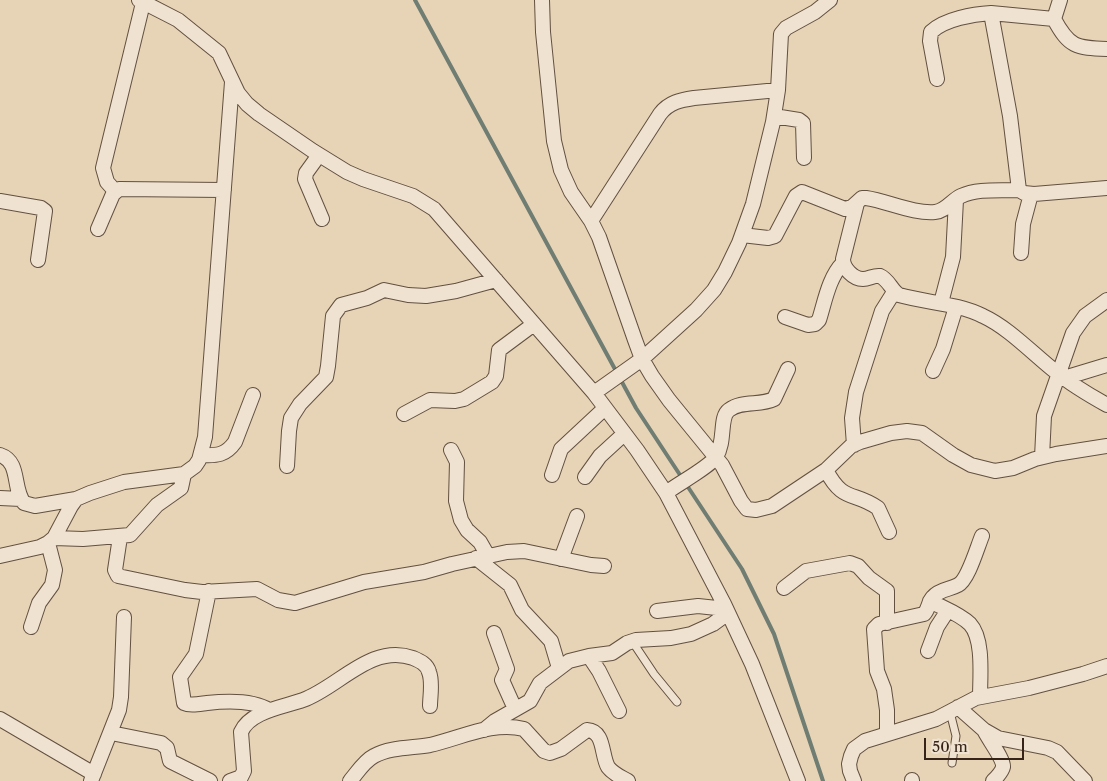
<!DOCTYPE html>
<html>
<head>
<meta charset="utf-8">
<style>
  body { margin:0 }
  #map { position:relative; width:1107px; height:781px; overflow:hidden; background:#e7d3b6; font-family:"Libre Caslon Text",serif }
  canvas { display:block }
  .scale { position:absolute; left:924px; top:738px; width:100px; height:22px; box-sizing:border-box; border:2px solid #362418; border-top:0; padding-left:6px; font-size:15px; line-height:18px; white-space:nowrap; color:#362418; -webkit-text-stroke:4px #efe2d0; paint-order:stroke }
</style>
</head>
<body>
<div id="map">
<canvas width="1107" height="781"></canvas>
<div class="scale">50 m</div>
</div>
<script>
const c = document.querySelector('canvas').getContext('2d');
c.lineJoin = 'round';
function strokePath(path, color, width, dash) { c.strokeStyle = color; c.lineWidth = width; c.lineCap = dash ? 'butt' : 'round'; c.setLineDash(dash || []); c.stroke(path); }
strokePath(new Path2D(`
  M 415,0 L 636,408 L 682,478
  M 686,484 L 742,569 L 774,634 L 823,781`), '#707d72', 4);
const lane = new Path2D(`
  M 632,641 L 654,674 L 677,702
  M 950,712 L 956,736 L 952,763`);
const street = new Path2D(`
  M 139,0 L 178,20 L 219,53 L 238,93 L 247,104 L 259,114 L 313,151 L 347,172 L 363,179 L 413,196 L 434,209 L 594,393 L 637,450 L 666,493 L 724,604 L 752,664 L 798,781
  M 542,0 L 543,32 L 554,141 L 561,170 L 571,192 L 591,221 L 599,237 L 635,340 L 642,359 L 652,376 L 669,400 L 722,465 L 741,501 L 747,509 L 756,510 L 772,506 L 826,470 L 851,446 L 860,442 L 891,433 L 907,431 L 922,433 L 953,455 L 971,465 L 995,471 L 1013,468 L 1035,459 L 1056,454 L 1107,446
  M 1060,0 L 1054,19 C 1069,47 1076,48 1107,49
  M 991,13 L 1054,19
  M 937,79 L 930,41 L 931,32 C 944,19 974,14 991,13 L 1010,116 L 1019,190
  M 774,116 L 799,120 L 803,123 L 804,158
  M 319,155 L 306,173 L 305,179 L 322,219
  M 115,191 L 107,182 L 103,168 L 143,3
  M 0,201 L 41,208 L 45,211 L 38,260
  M 857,203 L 843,259 C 843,268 853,279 863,279 C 869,279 874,275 880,276 C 889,280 891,290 899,295 C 927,303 957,303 983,316 C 1009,328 1033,354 1056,372 C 1072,385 1089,395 1107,405
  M 591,221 L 660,114 C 669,102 681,100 694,98 L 778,90
  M 98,229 L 113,194 L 119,189 L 224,190
  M 742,235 L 768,238 L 775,236 L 796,196 L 802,192 L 845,209 L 852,207 L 862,198 L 866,198 C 887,201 914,214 935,212 C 946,211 952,200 961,196 C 978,188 1001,191 1019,190 L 1024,193 L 1034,194 L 1107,188
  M 1021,253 L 1023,224 L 1031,194
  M 941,303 L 953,257 L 956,200
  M 785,317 L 808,325 L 815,324 L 819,320 C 825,301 829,277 843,263
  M 933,371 L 943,349 L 956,307
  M 1064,378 L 1107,365
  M 594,393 L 642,359 L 696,310 L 714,290 L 725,272 L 739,243 L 753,204 L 773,122 L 778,90 L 781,34 L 786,28 L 815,12 L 830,0
  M 404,414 L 430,400 L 455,401 L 464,399 L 492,382 L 496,376 L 499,350 L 534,324
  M 854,445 L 852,418 L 856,392 L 882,311 L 894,292
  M 451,450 L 457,462 L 456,501 L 461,520 L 467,530 L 480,542 L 488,556
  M 0,455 C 21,462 12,488 24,503 L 35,506 L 76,499
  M 201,455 C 217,456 226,455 235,442 L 253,395
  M 1042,457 L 1044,416 L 1073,333 L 1085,316 L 1107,300
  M 287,466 L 289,431 L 291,418 L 300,404 L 326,377 L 328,366 L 333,316 L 341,305 L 367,298 L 384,290 L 408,295 L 426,296 L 456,291 L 496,280
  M 826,470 C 843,503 854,491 878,508 L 889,532
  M 552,475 L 561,449 L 605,408
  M 585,477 L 600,456 L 624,434
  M 666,493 C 679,483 708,468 716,457 C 726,441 719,417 729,410 C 742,400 760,406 774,399 L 788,369
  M 0,498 L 21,499
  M 120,537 L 115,570 L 118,576 L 185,590 L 202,592 L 257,589 L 278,600 L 295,603 L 364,582 L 424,572 L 452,564 L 507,552 L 524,551 L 591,565 L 604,566
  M 54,538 L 83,539 L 130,535 L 157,505 L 181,488 L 184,474
  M 0,556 L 40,547 L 48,543 L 54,538 L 71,506 L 76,499 L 90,493 L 124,482 L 184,474 L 195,466 L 199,460 L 205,437 L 232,82
  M 476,558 L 510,585 L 522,610 L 551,641 L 559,668
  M 561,559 L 577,516
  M 784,588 L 806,571 L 850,563 L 858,566 L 869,578 L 887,591 L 887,623
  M 209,591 L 196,654 L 180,677 L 184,703 C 190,706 199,704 207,703 C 225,701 253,700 269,710
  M 930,601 C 943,608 960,614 970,624 C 984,639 980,677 980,697
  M 657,611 L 698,606 L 726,609
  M 31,627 L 39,603 L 52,585 L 55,570 L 48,543
  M 494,633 L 507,669 L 502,680 L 515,709
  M 928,651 L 937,627 L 948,610
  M 589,656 L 599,671 L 619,711
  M 958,707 L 984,730 L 998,738 L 1048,748 L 1057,752 L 1085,781
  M 0,719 L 94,774
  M 484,730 L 495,721 L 530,701 L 540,683 L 569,661 L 589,656 L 612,653 L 627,643 L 636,640 L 671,638 L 691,634 L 713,624 L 728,613
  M 984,730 C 988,739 1004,759 1003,767 C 1002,772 997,777 993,781
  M 111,733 L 161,743 L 167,748 L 170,761 L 210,781
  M 887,734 L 887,710 L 884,689 L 877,671 L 874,629 L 879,624 L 924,614 C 929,609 928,602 933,597 C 940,589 949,590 958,585 C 968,580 977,548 982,536
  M 912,780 L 912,781
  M 91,781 L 119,710 L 121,697 L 124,617
  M 230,781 L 241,777 L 244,771 L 241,732 C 250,711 284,707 303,700 C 339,687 371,643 413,658 C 420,661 427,664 429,672 C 433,682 430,696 430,706
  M 350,781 C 357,773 364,761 374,756 C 390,747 413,748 430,745 C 461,738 493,721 524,729 L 544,751 L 550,753 L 561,749 L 587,730 C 605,731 601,755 608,767 C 613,774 621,777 628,781
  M 854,781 L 850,771 L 849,764 L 851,756 L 854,749 L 865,741 L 936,719 L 976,698 L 1029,688 L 1083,674 L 1107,666`);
strokePath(lane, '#625040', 9);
strokePath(street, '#625040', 16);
strokePath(lane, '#efe2d0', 7);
strokePath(street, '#efe2d0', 14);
</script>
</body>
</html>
